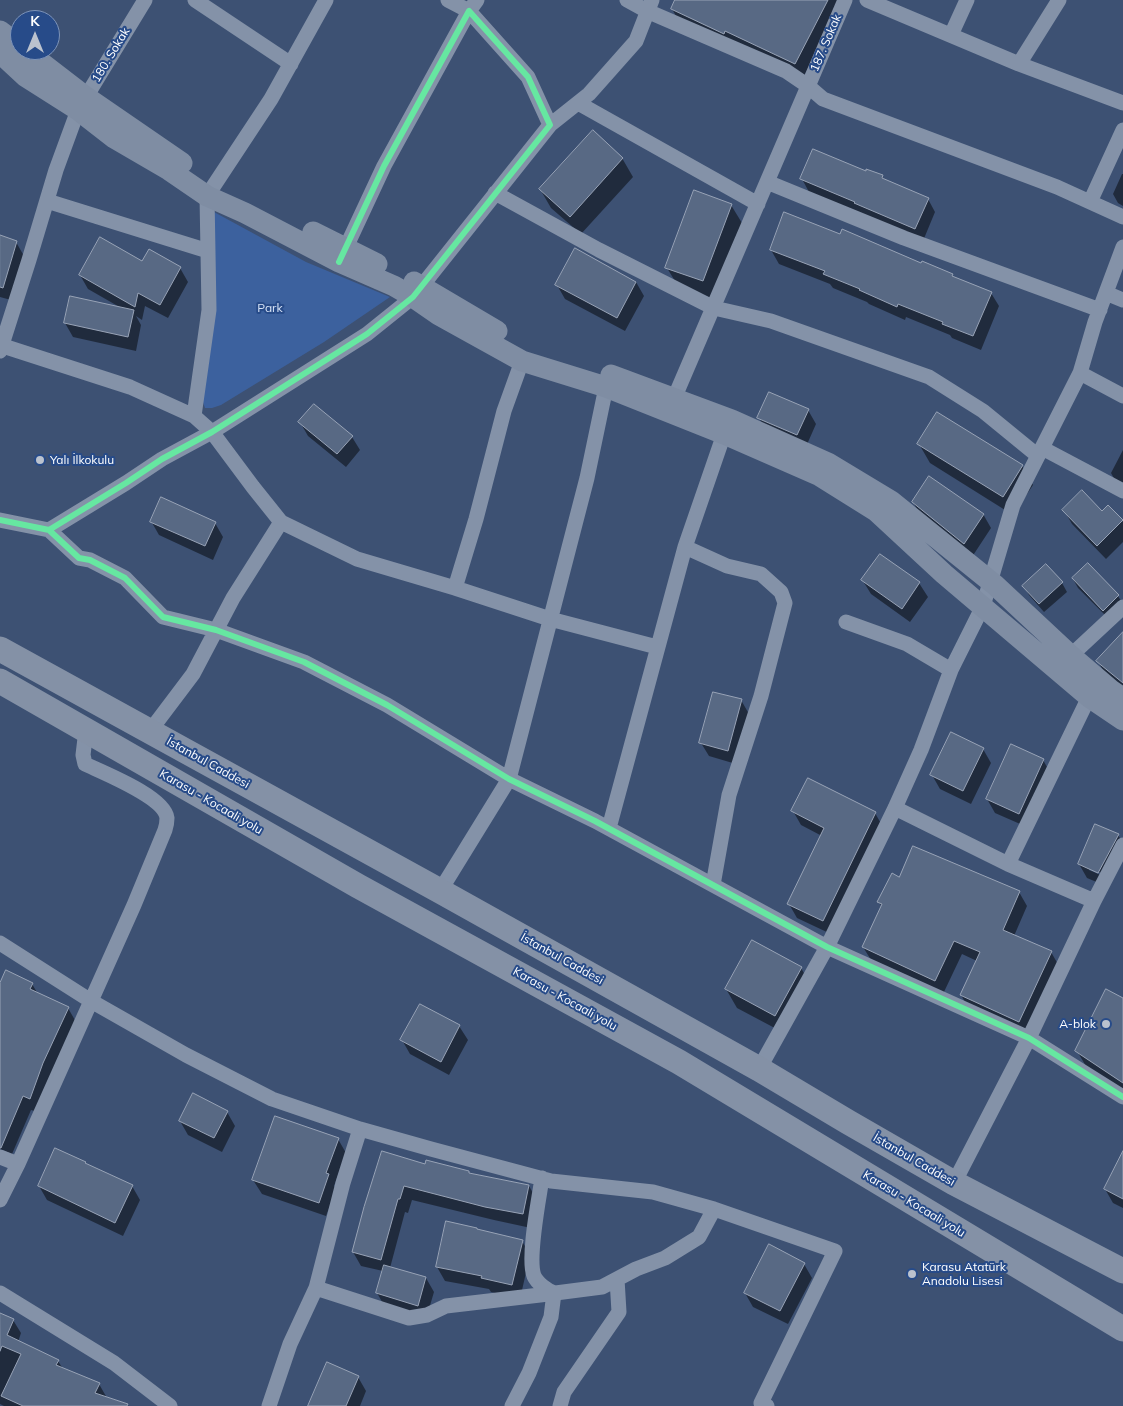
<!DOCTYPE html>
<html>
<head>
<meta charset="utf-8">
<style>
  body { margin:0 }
  #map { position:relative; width:1123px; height:1406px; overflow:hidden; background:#3d5173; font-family:Mulish,sans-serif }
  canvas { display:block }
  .north { position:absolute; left:10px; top:10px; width:50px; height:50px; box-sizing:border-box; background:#274b89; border:1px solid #7d93b8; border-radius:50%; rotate:0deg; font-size:14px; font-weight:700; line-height:20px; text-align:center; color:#fff }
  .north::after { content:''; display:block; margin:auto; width:18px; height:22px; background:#bbc2ce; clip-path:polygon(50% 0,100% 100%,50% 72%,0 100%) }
</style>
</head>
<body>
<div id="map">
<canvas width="1123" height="1406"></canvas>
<div class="north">K</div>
</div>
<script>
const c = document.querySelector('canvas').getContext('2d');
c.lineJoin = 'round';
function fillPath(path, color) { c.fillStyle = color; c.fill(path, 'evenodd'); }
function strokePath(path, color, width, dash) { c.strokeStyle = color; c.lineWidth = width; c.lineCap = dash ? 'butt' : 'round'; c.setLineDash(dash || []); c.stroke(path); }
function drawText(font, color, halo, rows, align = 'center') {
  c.font = font + ' Mulish,sans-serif'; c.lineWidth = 4; c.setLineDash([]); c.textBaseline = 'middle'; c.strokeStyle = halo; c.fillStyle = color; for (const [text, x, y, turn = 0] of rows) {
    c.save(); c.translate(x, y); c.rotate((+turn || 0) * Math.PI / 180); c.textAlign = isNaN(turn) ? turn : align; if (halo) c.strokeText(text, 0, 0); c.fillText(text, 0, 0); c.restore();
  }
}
fillPath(new Path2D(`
  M 214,212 L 306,262 L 390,297 L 324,342 L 221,405 L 212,408 L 205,408 L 202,399 Z`), '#3c619e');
fillPath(new Path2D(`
  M 676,0 L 842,0 L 803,78 L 680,23 L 672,9 Z
  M 622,158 L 633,177 L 581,234 L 551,208 L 540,189 Z
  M 866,172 L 882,176 L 885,181 L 928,199 L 935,212 L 923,241 L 809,192 L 802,179 Z
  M 1122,174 L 1123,174 L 1123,206 L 1118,203 L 1113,194 Z
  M 731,205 L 742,223 L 714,299 L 678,286 L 667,268 Z
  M 0,237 L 16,242 L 24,256 L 11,300 L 0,297 Z
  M 771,250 L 922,264 L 952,275 L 954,278 L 991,293 L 999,306 L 981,350 L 952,338 L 950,335 L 906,317 L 905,320 L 869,304 L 867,302 L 833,288 L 830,284 L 779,264 Z
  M 149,251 L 180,268 L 188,282 L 168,318 L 145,306 L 142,320 L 136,316 L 141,325 L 136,351 L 73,337 L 65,323 L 123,309 L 88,289 L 80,275 L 142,263 Z
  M 636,282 L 644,296 L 625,331 L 565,299 L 557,285 Z
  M 808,410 L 816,424 L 805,449 L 767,431 L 759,418 Z
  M 300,422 L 352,437 L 360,450 L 346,467 L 308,436 Z
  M 919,444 L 1022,466 L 1033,485 L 1013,515 L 930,463 Z
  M 1123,450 L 1123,483 L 1116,482 L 1111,473 Z
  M 913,502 L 983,514 L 991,528 L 972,557 L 921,516 Z
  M 1108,506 L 1123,522 L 1123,542 L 1106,559 L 1072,524 L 1064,510 L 1102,513 Z
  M 151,521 L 215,523 L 223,537 L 213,560 L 159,535 Z
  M 880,556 L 919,583 L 928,597 L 910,622 L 871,594 L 863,581 Z
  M 1073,579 L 1118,596 L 1123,604 L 1109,619 L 1078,588 Z
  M 1062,583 L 1067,592 L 1044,612 L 1029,595 L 1024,586 Z
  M 1123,634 L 1123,689 L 1105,674 L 1098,661 Z
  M 741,700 L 749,714 L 736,764 L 709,756 L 701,743 Z
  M 983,749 L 991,763 L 971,804 L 940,789 L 932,775 Z
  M 1043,760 L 1051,774 L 1027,827 L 995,813 L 987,799 Z
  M 793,811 L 875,813 L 883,827 L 831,934 L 797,918 L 789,904 L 822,836 L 801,825 Z
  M 1118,835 L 1123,843 L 1106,886 L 1087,878 L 1079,864 ZM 1089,868 L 1104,874 L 1103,876 L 1089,870 Z
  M 1019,892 L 1027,906 L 1014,936 L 1051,952 L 1059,966 L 1027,1035 L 969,1009 L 961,995 L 977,961 L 962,954 L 943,994 L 871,960 L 863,947 L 882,907 L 879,902 Z
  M 801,968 L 812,987 L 786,1034 L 737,1008 L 726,989 Z
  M 32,984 L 38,994 L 68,1008 L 76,1022 L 38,1112 L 31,1110 L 12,1154 L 0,1149 L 0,985 Z
  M 1123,1000 L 1123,1095 L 1090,1073 L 1077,1051 Z
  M 420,1006 L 459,1026 L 468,1040 L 449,1075 L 410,1054 L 402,1040 Z
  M 227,1112 L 235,1126 L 222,1152 L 188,1135 L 180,1121 Z
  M 338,1139 L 346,1153 L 334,1186 L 336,1189 L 326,1216 L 262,1194 L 253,1180 Z
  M 1123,1154 L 1123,1208 L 1113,1203 L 1105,1189 Z
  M 85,1163 L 86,1165 L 132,1186 L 140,1200 L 123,1236 L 47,1200 L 39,1186 Z
  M 426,1166 L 468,1172 L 470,1174 L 529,1186 L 537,1200 L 531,1228 L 494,1220 L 412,1200 L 408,1213 L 405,1212 L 390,1268 L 426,1278 L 434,1292 L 426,1319 L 385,1307 L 377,1293 L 383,1271 L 361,1266 L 353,1252 L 365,1208 Z
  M 522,1241 L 530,1255 L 520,1299 L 491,1292 L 489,1289 L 445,1281 L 437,1267 Z
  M 804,1264 L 812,1278 L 788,1324 L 753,1307 L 745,1293 Z
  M 0,1314 L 13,1320 L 21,1333 L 18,1342 L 58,1361 L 63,1369 L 99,1384 L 107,1398 L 129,1406 L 4,1406 L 0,1404 Z
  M 358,1377 L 366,1391 L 360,1406 L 309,1406 Z`), '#0007');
const building = new Path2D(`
  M 675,0 L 828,0 L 795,64 L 725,31 L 724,34 L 671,9 Z
  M 593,130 L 623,158 L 570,217 L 539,189 Z
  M 813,149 L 866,171 L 866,169 L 883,175 L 882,178 L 929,198 L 915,229 L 854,203 L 855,202 L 800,179 Z
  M 694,190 L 732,204 L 703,281 L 665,268 Z
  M 784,212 L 840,234 L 842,229 L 921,263 L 922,261 L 953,274 L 952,276 L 992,292 L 973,336 L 942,324 L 943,322 L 898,304 L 897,307 L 859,290 L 860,289 L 823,274 L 825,271 L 770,250 Z
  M 0,235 L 17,241 L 3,288 L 0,287 Z
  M 100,237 L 142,261 L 149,249 L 181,267 L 160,305 L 138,293 L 135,307 L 79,275 Z
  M 575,248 L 636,282 L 617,318 L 555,285 Z
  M 70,296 L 134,310 L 128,337 L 64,323 Z
  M 769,392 L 809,409 L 797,435 L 757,418 Z
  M 314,404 L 353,436 L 337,454 L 298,422 Z
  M 937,412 L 1023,465 L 1003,497 L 917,444 Z
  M 929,476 L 984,514 L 964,544 L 912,502 Z
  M 1082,490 L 1102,511 L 1108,505 L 1123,520 L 1097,546 L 1062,510 Z
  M 161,497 L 216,522 L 205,546 L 150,522 Z
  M 880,554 L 920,582 L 902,609 L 861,580 Z
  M 1088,563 L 1119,595 L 1103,611 L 1072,578 Z
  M 1046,564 L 1063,582 L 1039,604 L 1022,586 Z
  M 1123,632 L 1123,683 L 1096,661 Z
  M 713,692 L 742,699 L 728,751 L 699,743 Z
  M 951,732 L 984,748 L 963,791 L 930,775 Z
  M 1011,744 L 1044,759 L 1019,814 L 986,799 Z
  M 808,778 L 876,812 L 823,921 L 787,904 L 824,828 L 791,811 Z
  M 1095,824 L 1119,834 L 1098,873 L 1078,864 Z
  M 913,846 L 1020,891 L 1003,930 L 1052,951 L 1019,1022 L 960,995 L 980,952 L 954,941 L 935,981 L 862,947 L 882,904 L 877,902 L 892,873 L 899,877 Z
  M 752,940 L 802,967 L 775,1016 L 725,989 Z
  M 6,970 L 33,983 L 30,989 L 69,1007 L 43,1063 L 30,1099 L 23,1096 L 1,1148 L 0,1148 L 0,983 Z
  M 1106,989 L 1123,998 L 1123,1083 L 1075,1051 Z
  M 420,1004 L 460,1025 L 441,1062 L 400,1040 Z
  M 193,1093 L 228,1111 L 214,1138 L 179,1121 Z
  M 275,1116 L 339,1138 L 326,1173 L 329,1174 L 319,1203 L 252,1180 Z
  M 55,1148 L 86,1162 L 85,1163 L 133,1185 L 115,1223 L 38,1186 Z
  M 382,1151 L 425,1164 L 426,1160 L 469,1171 L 469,1173 L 529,1185 L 523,1214 L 485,1207 L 404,1186 L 400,1199 L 398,1199 L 381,1260 L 352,1252 L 364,1207 Z
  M 1123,1151 L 1123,1199 L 1104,1189 Z
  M 446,1221 L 477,1228 L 477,1229 L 523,1240 L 512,1285 L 481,1278 L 482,1276 L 436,1267 Z
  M 769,1244 L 805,1263 L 780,1311 L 744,1293 Z
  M 384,1265 L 426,1277 L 418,1306 L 376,1293 Z
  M 0,1313 L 14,1319 L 7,1335 L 59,1360 L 56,1365 L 100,1383 L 95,1393 L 128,1404 L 127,1406 L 23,1406 L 1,1396 L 21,1354 L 2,1346 L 0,1351 Z
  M 327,1362 L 359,1376 L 346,1406 L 308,1406 Z`);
fillPath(building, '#586984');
strokePath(building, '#98a3b6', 1);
strokePath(new Path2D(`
  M 195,0 L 291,64
  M 448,0 L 469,11 L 477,0
  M 627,0 L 647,11 L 786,71 L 808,86 L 823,99 L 1057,187 L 1090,202 L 1123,130
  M 867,0 L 1019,64 L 1123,103
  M 951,35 L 967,0
  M 1019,64 L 1059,0
  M 578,103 L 758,204
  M 550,125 L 589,94 L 636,41 L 652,0
  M 767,182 L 904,238 L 1100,310
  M 495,193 L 599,250 L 714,308 L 771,321 L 929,377 L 983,411 L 1038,456
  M 47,201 L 208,251
  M 1090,202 L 1123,217
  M 1106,293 L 1123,300
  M 0,345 L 130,387 L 194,416 L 212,432 L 253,487 L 281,522 L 357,559 L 455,588 L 550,619 L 657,647
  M 0,351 L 29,260 L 56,170 L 78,110 L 145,0
  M 1080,373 L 1123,396
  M 670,408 L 845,0
  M 194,416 L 209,310 L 207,196 L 271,99 L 326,0
  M 1042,448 L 1123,491
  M 0,520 L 49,530 L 126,483 L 162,459 L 212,432 L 367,334 L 413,297 L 550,125 L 528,77 L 469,11 L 384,166 L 342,256
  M 49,530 L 79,558 L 90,560 L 125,578 L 163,617 L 216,630 L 304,662 L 387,705 L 509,779 L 595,821 L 827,947 L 1029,1038 L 1123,1097
  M 685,547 L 727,566 L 761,574 L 781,592 L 785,603 L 761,696 L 729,795 L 713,885
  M 455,588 L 476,519 L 504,411 L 522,361
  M 846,622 L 907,644 L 951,670
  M 1065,661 L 1123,607
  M 150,731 L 193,674 L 233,598 L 281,522
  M 895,808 L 1008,864 L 1094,901
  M 609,828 L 685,547 L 724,434
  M 1008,864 L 1089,697
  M 440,891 L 509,779 L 587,478 L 606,387
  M 0,943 L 91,1001 L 186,1055 L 272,1099 L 360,1129 L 431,1149 L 551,1181 L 653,1192 L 714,1209 L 835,1251 L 761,1403 L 767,1406
  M 759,1069 L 827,947 L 895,808 L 921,750 L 951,670 L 983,606 L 1013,505 L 1080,373 L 1095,322 L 1123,247
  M 0,1157 L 18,1164
  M 954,1183 L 1029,1038 L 1094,901 L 1123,845
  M 0,1200 L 18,1164 L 134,905 L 165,830 C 166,827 167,822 167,818 C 165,797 104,773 85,764 L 83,755 L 86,730
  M 316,1288 L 409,1318 L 427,1315 L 446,1306 L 540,1295 L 602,1287 L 636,1269 L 665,1258 L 699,1237 L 714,1209
  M 0,1293 L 114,1363 L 170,1406
  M 269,1406 L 290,1344 L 316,1288 L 343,1183 L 360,1129
  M 512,1406 L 529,1373 L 551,1317 L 554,1293 C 547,1290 537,1283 534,1276 C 527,1258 539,1199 542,1178
  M 560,1406 L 564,1392 L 619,1312 L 617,1279`), '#8492a8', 15);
strokePath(new Path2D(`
  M 0,31 L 20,46
  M 25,50 L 86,97 L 182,163
  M 0,53 L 26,77 L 78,110 L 114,138 L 169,170 L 207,196 L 245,213 L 339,262 L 394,286 L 413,297 L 439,315 L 522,361 L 606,387 L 724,434 L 820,476 L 876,511 L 944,574 L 1089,697 L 1123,720
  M 313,232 L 377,264
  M 414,282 L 497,331
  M 611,375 L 732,420 L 828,463 L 891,501 L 995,585 L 1070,655 L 1111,690 L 1123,698`), '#7f8da3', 21);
strokePath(new Path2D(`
  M 0,649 L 440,891 L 759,1069 L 848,1122 L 954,1183 L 1123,1271
  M 0,681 L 358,886 L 679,1062 L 1123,1329`), '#8491a6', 25);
strokePath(new Path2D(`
  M 0,520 L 49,530 L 126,483 L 162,459 L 212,432 L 367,334 L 413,297 L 550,125 L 528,77 L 469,11 L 384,166 L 339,262
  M 49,530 L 79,558 L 90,560 L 125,578 L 163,617 L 216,630 L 304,662 L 387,705 L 509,779 L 595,821 L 827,947 L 1029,1038 L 1123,1097`), '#66e7a1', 6);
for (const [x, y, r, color] of [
  [40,460,5,"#bbc2ce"],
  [1106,1024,5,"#bbc2ce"],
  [912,1274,5,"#bbc2ce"]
]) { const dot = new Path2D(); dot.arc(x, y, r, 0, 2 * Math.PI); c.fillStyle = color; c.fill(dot); strokePath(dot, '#274b89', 2); }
drawText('12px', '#fff', '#274b89', [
  ["187. Sokak",826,43,-67],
  ["180. Sokak",111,55,-59],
  ["İstanbul Caddesi",208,763,29],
  ["Karasu - Kocaali yolu",211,802,30],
  ["İstanbul Caddesi",562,959,29],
  ["Karasu - Kocaali yolu",565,999,29],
  ["İstanbul Caddesi",914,1160,30],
  ["Karasu - Kocaali yolu",914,1204,31]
]);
drawText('12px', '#d8e4f7', '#274b89', [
  ["Park",270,308]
]);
drawText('12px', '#fff', '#274b89', [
  ["Yalı İlkokulu",50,460],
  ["A-blok",1096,1024,"right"],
  ["Karasu Atatürk",922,1267],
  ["Anadolu Lisesi",922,1281]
], 'left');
</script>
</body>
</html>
